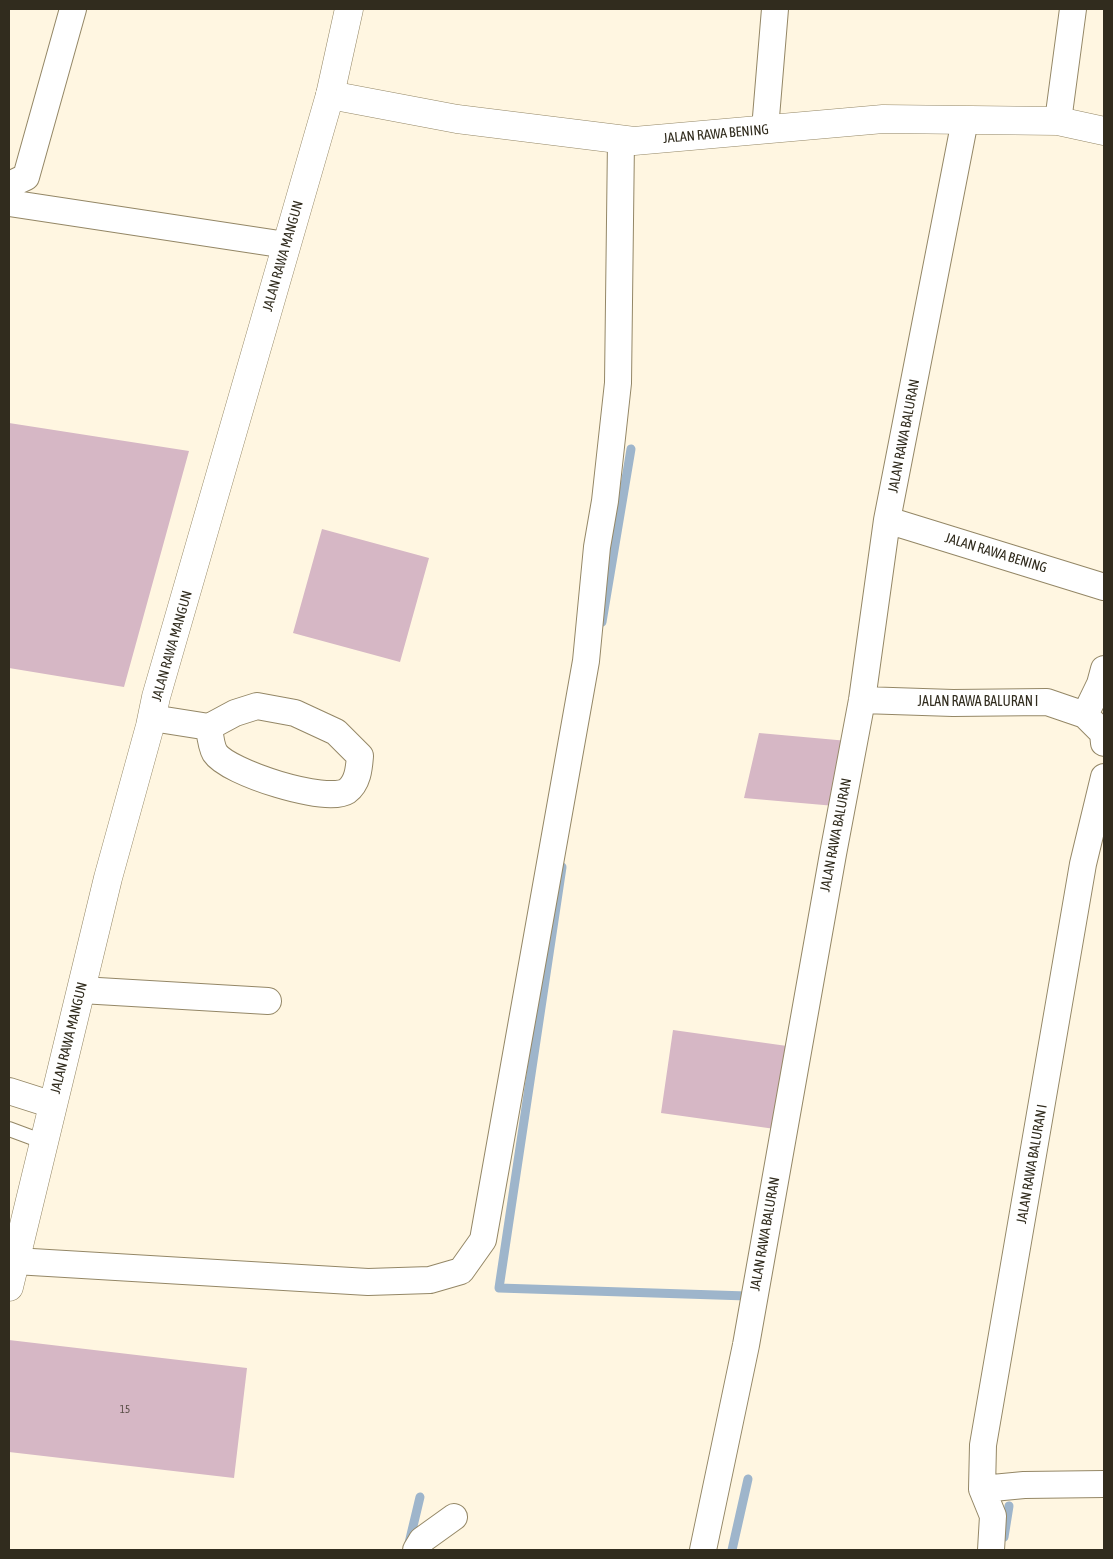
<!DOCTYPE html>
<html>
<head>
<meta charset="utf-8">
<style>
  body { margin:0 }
  #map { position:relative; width:1113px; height:1559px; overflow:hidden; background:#fff6e1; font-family:"Asap Condensed",sans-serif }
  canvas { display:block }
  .frame { position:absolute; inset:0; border:10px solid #312c1e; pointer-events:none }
</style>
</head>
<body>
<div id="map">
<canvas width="1113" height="1559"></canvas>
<div class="frame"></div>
</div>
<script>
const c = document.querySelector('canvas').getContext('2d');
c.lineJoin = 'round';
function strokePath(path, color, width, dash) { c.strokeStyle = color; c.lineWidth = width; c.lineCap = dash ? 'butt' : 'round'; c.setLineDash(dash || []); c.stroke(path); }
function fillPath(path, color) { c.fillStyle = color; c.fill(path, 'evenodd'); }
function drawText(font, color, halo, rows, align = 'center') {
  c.font = font + ' "Asap Condensed",sans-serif'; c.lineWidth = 4; c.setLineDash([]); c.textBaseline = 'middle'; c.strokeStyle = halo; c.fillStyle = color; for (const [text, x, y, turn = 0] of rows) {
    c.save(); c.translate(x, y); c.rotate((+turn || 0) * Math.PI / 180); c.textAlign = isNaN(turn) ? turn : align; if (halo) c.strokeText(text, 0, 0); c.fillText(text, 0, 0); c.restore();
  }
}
strokePath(new Path2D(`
  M 602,622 L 631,449
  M 562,867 L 499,1288 L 747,1296
  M 1004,1537 L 1009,1506
  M 409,1543 L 420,1497
  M 732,1550 L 748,1479`), '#9eb5cb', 9);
fillPath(new Path2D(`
  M 9,423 L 189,451 L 124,687 L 9,668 Z
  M 322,529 L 429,558 L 400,662 L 293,633 Z
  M 759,733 L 848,741 L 835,806 L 744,798 Z
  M 673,1030 L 787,1046 L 775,1129 L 661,1113 Z
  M 9,1340 L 247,1368 L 234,1478 L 9,1452 Z`), '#d6b7c5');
const service = new Path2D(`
  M 9,1129 L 44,1142`);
const minor = new Path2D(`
  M 1058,121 L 1073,9
  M 765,129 L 775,9
  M 9,185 L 26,177 L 73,9
  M 9,203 L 286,245
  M 887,520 L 1104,587
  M 862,700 L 953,703 L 1047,702 L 1085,715 L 1103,733 L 1104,743
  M 1085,715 L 1100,684 L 1104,669
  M 152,718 L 209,727 L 235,713 L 257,706 L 295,713 L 336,732 L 360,756 C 359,768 358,783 347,791 C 327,804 228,773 215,753 C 211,746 210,735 209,727
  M 81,990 L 268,1001
  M 9,1091 L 53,1105
  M 15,1261 L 368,1282 L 430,1280 L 461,1271 L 483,1240 L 586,661 L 597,547 L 605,501 L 618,383 L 621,140
  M 982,1489 L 1024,1485 L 1104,1484
  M 416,1550 L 422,1540 L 454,1517
  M 703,1550 L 746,1345 L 833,854 L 862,700 L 887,520 L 965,120
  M 991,1550 L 993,1516 L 982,1489 L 983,1445 L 1083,864 L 1104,777`);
const tertiary = new Path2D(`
  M 330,95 L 457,119 L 634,141 L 883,119 L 1058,121 L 1104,131`);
const secondary = new Path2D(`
  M 9,1287 L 108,878 L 150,726 L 156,697 L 330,95 L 349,9`);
strokePath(service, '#948766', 16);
strokePath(minor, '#948766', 28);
strokePath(tertiary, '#948766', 29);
strokePath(secondary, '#948766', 29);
strokePath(service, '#fff', 14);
strokePath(minor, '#fff', 26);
strokePath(tertiary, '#fff', 28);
strokePath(secondary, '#fff', 28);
drawText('11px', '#5a4f48', null, [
  ["15",125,1410]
]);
drawText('14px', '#312c1e', '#fff', [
  ["JALAN RAWA BENING",716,134,-5],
  ["JALAN RAWA MANGUN",283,256,-74],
  ["JALAN RAWA BALURAN",904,436,-79],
  ["JALAN RAWA BENING",996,553,17],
  ["JALAN RAWA MANGUN",172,646,-74],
  ["JALAN RAWA BALURAN I",978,702],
  ["JALAN RAWA BALURAN",836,835,-79],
  ["JALAN RAWA MANGUN",69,1038,-76],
  ["JALAN RAWA BALURAN I",1032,1164,-80],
  ["JALAN RAWA BALURAN",765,1234,-80]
]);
</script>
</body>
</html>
